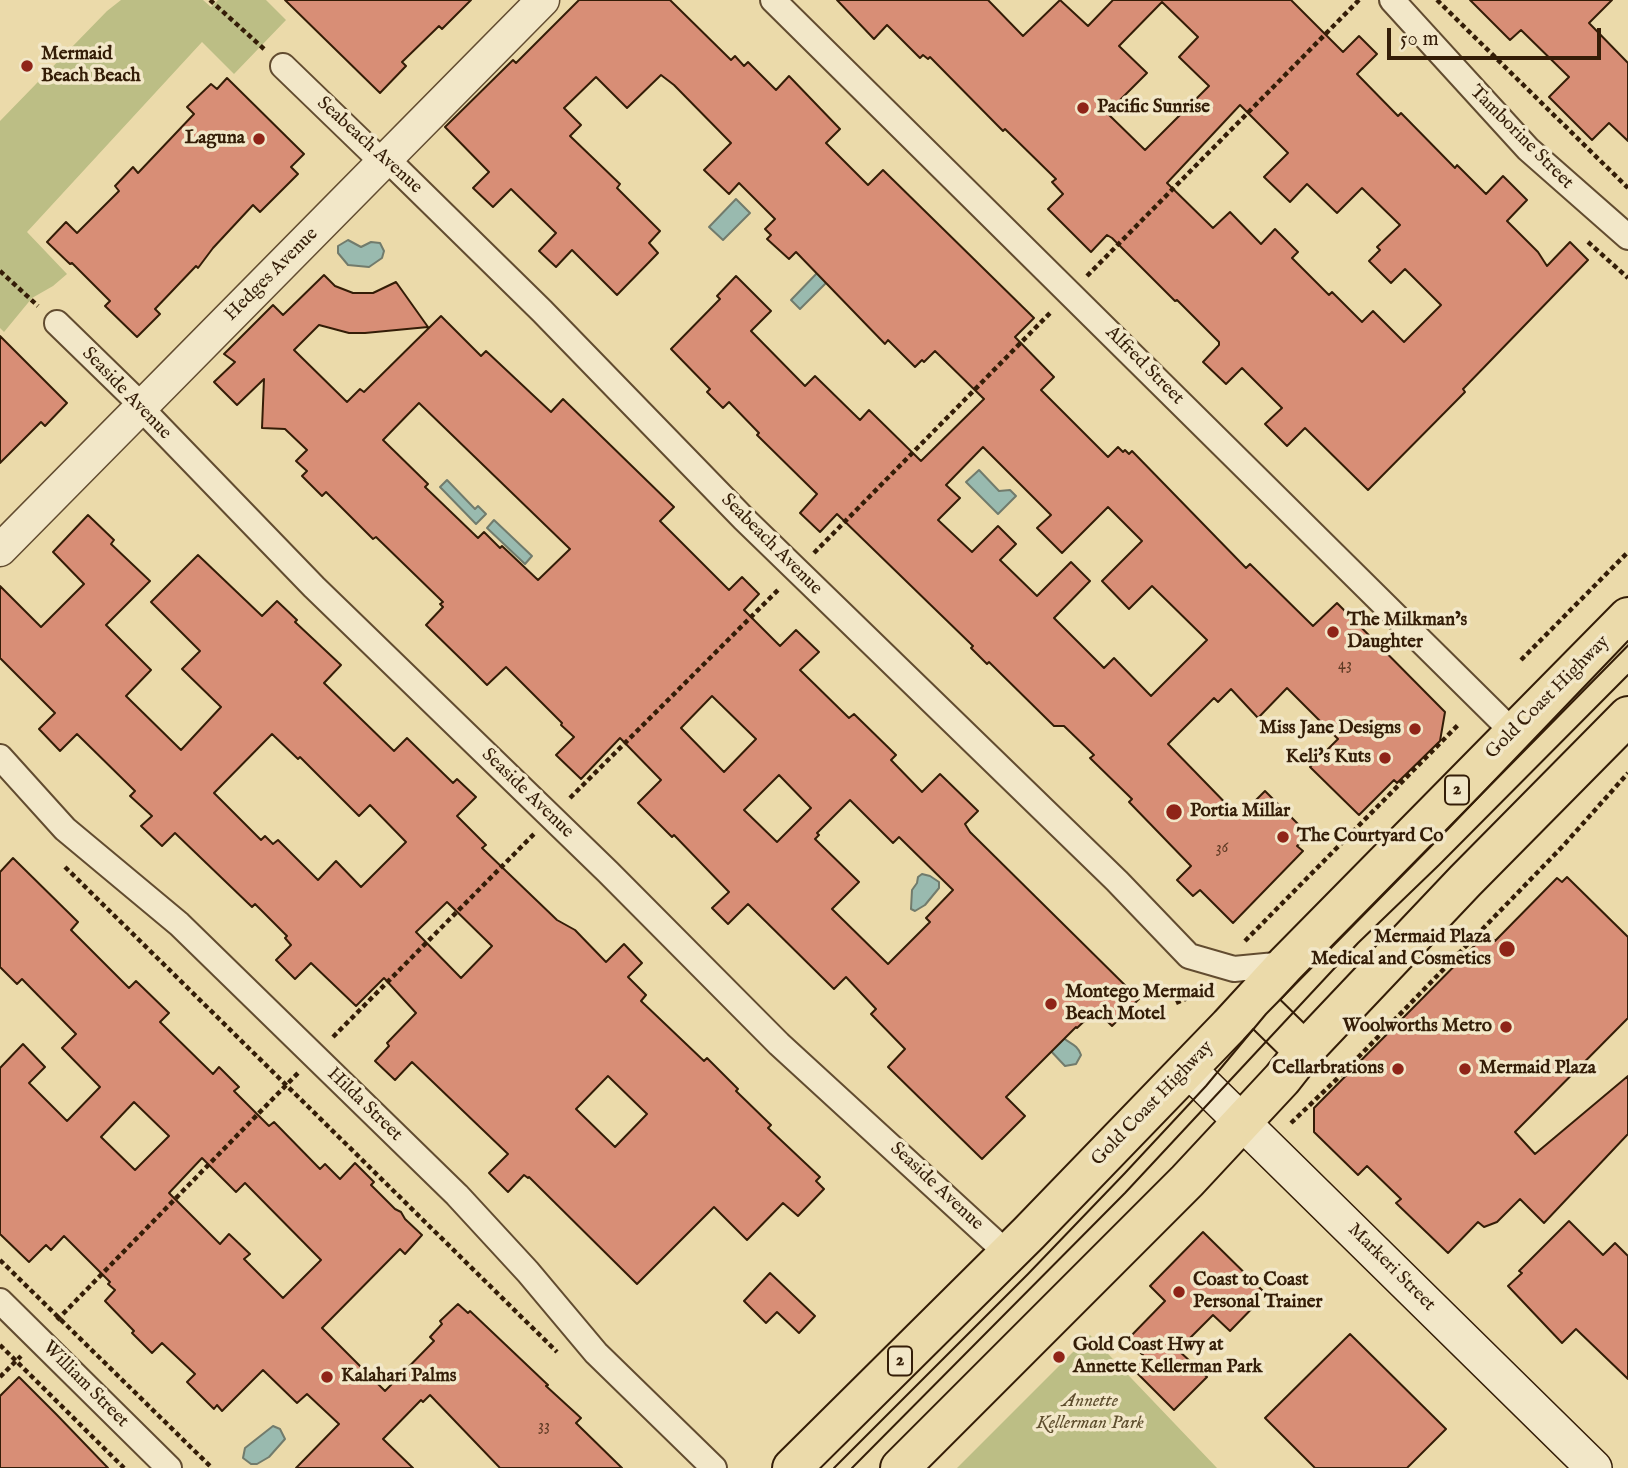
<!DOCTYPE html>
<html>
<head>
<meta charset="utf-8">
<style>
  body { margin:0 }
  #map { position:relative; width:1628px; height:1468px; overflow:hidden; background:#ebdaaa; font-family:"IM FELL English",serif }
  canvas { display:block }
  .scale { position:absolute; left:1387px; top:28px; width:214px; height:32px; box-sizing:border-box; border:4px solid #341d07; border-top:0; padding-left:9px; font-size:21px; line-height:24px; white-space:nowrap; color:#341d07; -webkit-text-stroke:5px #f2e7c8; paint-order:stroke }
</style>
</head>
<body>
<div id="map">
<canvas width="1628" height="1468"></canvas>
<div class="scale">50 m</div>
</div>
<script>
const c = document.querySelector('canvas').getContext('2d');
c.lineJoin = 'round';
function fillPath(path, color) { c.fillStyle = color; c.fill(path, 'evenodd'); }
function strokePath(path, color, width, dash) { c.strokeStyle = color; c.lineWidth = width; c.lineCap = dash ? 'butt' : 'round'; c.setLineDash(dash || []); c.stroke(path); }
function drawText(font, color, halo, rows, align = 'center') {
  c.font = font + ' "IM FELL English",serif'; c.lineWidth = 7; c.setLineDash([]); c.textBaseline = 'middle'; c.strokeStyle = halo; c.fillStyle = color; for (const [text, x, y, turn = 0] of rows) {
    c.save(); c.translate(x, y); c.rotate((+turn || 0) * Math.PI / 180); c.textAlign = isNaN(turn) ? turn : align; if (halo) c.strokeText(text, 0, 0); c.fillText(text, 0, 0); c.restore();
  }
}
fillPath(new Path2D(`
  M 121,0 L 203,0 L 211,7 L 218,0 L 266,0 L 286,20 L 234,74 L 202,42 L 27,232 L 67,274 L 53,286 L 32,298 L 4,332 L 0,328 L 0,121 L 107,11 Z
  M 1090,1335 L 1217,1468 L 957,1468 Z`), '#bcbe85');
const water = new Path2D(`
  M 736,199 L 750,213 L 723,240 L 709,227 Z
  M 348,240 L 361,247 L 371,242 L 380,243 L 384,251 L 382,258 L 369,267 L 348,265 L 338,253 L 338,246 Z
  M 819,271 L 829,280 L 800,309 L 791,300 Z
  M 979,470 L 999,491 L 1010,490 L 1016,496 L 998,514 L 966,482 Z
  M 447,480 L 475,509 L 478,506 L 486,514 L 476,524 L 440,487 Z
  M 494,520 L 532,556 L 525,564 L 487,528 Z
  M 922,874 L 930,876 L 939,882 L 939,888 L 925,905 L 915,911 L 911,909 L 912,890 L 917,883 L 918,877 Z
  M 1058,1031 C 1066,1045 1076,1041 1081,1055 L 1076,1064 L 1065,1066 L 1048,1048 Z
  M 273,1426 L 280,1429 L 285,1439 L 269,1457 L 257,1464 L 251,1464 L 243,1458 L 245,1448 Z`);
fillPath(water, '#99baaf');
strokePath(water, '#717b6c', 2);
const building = new Path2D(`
  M 285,0 L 471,0 L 442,29 L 439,26 L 402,62 L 406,66 L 380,93 Z
  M 579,0 L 670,0 L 731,60 L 735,56 L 744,66 L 748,62 L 776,90 L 789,76 L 840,129 L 826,143 L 868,185 L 883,170 L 1034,318 L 1015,337 L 1054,377 L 1041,390 L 1108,457 L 1118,447 L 1123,452 L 1125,450 L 1129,454 L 1132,451 L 1246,568 L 1250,564 L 1313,626 L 1337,603 L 1445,712 L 1440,741 L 1397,783 L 1394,780 L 1359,815 L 1310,767 L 1338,739 L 1287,688 L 1258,718 L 1231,689 L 1218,702 L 1214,698 L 1168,744 L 1239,817 L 1265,791 L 1309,835 L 1297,846 L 1303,851 L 1233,923 L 1200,890 L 1193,896 L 1177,880 L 1191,866 L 1129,802 L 1132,799 L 1090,758 L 1094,755 L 1064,726 L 1054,726 L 989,662 L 987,664 L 971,648 L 973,646 L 837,514 L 820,532 L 800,513 L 817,494 L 757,435 L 759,433 L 729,402 L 723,408 L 707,392 L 710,389 L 671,349 L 720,299 L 717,296 L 736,276 L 771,311 L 751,331 L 805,386 L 815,376 L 860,420 L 869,410 L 921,461 L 984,399 L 935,351 L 924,362 L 922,360 L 915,367 L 888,340 L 885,344 L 796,252 L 789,259 L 767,239 L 771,235 L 765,229 L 775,219 L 739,183 L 729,194 L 704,170 L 731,143 L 674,85 L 661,75 L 627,108 L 596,77 L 564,108 L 581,125 L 570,136 L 620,184 L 617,188 L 660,231 L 649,243 L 658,253 L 617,295 L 572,250 L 556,267 L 539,251 L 556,233 L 511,189 L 493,207 L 473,188 L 489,172 L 445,127 L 513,60 L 516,63 ZM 983,447 L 1051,515 L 1037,528 L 1062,553 L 1108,507 L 1142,541 L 1102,581 L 1129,609 L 1152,586 L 1207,640 L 1151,696 L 1114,658 L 1104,668 L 1054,618 L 1090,581 L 1071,562 L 1037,596 L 1000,560 L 1016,544 L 998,526 L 972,552 L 938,520 L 960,498 L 946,485 Z
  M 837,0 L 988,0 L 1023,36 L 1060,0 L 1088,26 L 1113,0 L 1291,0 L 1343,52 L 1359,36 L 1377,54 L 1357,74 L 1398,116 L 1401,113 L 1455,168 L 1457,165 L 1486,194 L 1503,176 L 1527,200 L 1507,221 L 1538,252 L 1547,266 L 1570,242 L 1588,260 L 1463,389 L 1465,392 L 1368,490 L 1305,428 L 1287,446 L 1265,424 L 1282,408 L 1242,368 L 1226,384 L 1203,362 L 1219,345 L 1219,342 L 1177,300 L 1175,301 L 1112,238 L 1107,235 L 1091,252 L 1048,209 L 1063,194 L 1052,182 L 1056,179 L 1005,129 L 1003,131 L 930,57 L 928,59 L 923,55 L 920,58 L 887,25 L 874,39 ZM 1162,2 L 1198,37 L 1179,57 L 1209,86 L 1145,150 L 1107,113 L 1147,73 L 1119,46 ZM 1240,105 L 1288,153 L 1264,177 L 1290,202 L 1307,184 L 1337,213 L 1362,188 L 1400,225 L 1377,247 L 1380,250 L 1369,261 L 1391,283 L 1405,269 L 1441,305 L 1404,342 L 1373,311 L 1362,322 L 1332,292 L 1329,295 L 1292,258 L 1298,252 L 1275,229 L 1261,244 L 1230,212 L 1213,228 L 1167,183 Z
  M 1470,0 L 1612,0 L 1589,23 L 1628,63 L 1628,141 L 1609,123 L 1592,140 L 1549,97 L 1569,77 L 1521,30 L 1510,40 Z
  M 227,78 L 304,154 L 291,167 L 298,174 L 260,212 L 253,205 L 213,248 L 198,268 L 196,266 L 155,309 L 160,314 L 137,337 L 105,306 L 110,301 L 72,263 L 70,264 L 47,242 L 66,222 L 77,233 L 119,191 L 115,186 L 133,167 L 138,173 L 194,114 L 187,107 L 211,84 L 217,89 Z
  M 324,275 L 335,286 L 353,293 L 373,293 L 396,282 L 428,327 L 365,333 L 349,333 L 319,325 L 294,350 L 347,402 L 360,389 L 364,392 L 441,316 L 481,356 L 486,351 L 551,412 L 563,399 L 674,507 L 660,521 L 729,590 L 742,577 L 759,594 L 744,610 L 780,646 L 796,630 L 819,652 L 800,670 L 849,718 L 854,714 L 896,755 L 891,760 L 922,792 L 940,774 L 978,811 L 965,824 L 970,832 L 1139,999 L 1112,1026 L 1096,1010 L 1077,1028 L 1076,1027 L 1006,1097 L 1025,1116 L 982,1159 L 888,1067 L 905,1049 L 871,1014 L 876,1009 L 846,977 L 834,989 L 748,904 L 728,924 L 712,908 L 729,892 L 674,835 L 672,837 L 638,803 L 661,780 L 620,738 L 581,779 L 556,755 L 574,737 L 561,725 L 562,723 L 506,667 L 487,685 L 466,664 L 426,625 L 443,607 L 440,604 L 443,602 L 376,537 L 373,539 L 326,492 L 322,496 L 302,476 L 307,471 L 296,461 L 307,450 L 285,429 L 262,428 L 264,379 L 237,405 L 214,382 L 235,362 L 224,354 L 273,305 L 283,315 ZM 419,403 L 570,549 L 538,580 L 502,546 L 500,548 L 484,532 L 478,538 L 425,487 L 428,484 L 383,440 ZM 712,696 L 756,739 L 724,772 L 681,728 ZM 779,775 L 811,808 L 777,842 L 744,810 ZM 850,800 L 893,843 L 899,837 L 953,890 L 926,918 L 930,922 L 888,964 L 832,909 L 859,882 L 815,839 L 819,835 L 817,833 Z
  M 0,336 L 67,403 L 45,426 L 41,422 L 0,463 Z
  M 88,515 L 114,540 L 111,544 L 150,581 L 106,625 L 151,670 L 126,696 L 181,750 L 221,707 L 182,669 L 200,651 L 151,602 L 198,555 L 262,616 L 277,601 L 297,620 L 295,622 L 341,665 L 324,683 L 394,751 L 407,738 L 453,783 L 457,779 L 476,797 L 457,816 L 486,845 L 482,848 L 557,920 L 575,930 L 606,962 L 624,944 L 642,963 L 628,977 L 646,995 L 641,1001 L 704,1061 L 707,1058 L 738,1089 L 736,1091 L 771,1125 L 768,1128 L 820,1177 L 816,1181 L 824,1189 L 798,1216 L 783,1203 L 747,1240 L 714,1207 L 637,1284 L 529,1177 L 528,1178 L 524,1175 L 508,1192 L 489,1173 L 508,1154 L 412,1062 L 395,1080 L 375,1061 L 389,1046 L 387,1043 L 416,1013 L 384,978 L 356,1006 L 311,963 L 295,979 L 276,960 L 291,945 L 285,938 L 287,936 L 255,904 L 252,907 L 175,833 L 162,846 L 141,826 L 152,816 L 130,796 L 135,791 L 77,734 L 60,751 L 39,729 L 55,713 L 0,658 L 0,586 L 41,627 L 84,584 L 53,552 ZM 272,734 L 298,759 L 300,757 L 359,816 L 370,805 L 406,842 L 361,887 L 336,861 L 318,880 L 278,840 L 273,844 L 265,836 L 261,840 L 214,793 ZM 447,902 L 492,946 L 461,978 L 416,932 ZM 608,1076 L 647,1114 L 615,1147 L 576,1109 Z
  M 13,858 L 78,922 L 71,930 L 129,988 L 136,981 L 169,1013 L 160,1022 L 213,1074 L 219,1067 L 239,1087 L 234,1091 L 269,1126 L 274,1122 L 320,1169 L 325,1164 L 340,1179 L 355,1163 L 374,1182 L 371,1185 L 395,1209 L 401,1212 L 405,1219 L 422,1235 L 405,1254 L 400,1249 L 322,1328 L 385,1391 L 434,1341 L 430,1337 L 442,1324 L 440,1321 L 458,1304 L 468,1313 L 470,1311 L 548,1385 L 546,1386 L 581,1418 L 576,1423 L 622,1468 L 500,1468 L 430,1395 L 423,1402 L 421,1400 L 383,1439 L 413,1468 L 296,1468 L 339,1424 L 307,1394 L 297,1403 L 263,1370 L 222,1411 L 217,1405 L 214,1409 L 187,1382 L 195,1374 L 162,1343 L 152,1353 L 132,1333 L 134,1331 L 105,1301 L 115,1290 L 108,1284 L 110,1282 L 64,1236 L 51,1250 L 46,1245 L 29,1262 L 0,1234 L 0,1068 L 23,1044 L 45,1067 L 29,1083 L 67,1121 L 100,1087 L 62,1048 L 76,1034 L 22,979 L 17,984 L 0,967 L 0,872 ZM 134,1102 L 169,1136 L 135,1170 L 101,1137 ZM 202,1158 L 236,1192 L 245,1183 L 321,1260 L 283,1298 L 244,1259 L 250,1254 L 229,1234 L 220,1244 L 169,1193 Z
  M 1567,877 L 1628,937 L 1628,1018 L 1515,1132 L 1535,1154 L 1628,1076 L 1628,1134 L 1544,1223 L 1520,1199 L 1497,1222 L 1484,1227 L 1478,1222 L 1448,1253 L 1396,1203 L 1401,1199 L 1367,1166 L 1358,1175 L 1314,1132 L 1314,1108 L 1487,933 L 1495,941 L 1557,878 L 1562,882 Z
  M 1569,1221 L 1603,1255 L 1615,1243 L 1628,1256 L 1628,1379 L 1576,1329 L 1562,1343 L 1508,1286 L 1522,1273 L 1519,1271 Z
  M 1203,1232 L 1266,1294 L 1230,1331 L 1213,1315 L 1178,1350 L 1207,1377 L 1174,1410 L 1134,1370 L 1146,1358 L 1127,1340 L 1165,1301 L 1150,1286 Z
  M 770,1273 L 815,1316 L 799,1333 L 777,1312 L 766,1323 L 744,1301 Z
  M 1350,1334 L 1446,1429 L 1407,1468 L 1315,1468 L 1265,1418 Z
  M 19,1377 L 57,1415 L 108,1468 L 0,1468 L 0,1396 Z`);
fillPath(building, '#d88e76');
strokePath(building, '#341d07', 2);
const minor = new Path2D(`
  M 773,0 L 1514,733
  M 1392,0 L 1528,149 L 1628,237
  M 283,66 L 374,154 L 387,159 L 542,311 L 744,519 L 1117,881 L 1189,956 L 1234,969 L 1286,964
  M 57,323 L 133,397 L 141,408 L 314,587 L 608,872 L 779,1044 L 1008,1254
  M 0,757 L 65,829 L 179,924 L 457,1195 L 528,1272 L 596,1353 L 714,1468
  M 0,1301 L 169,1468`);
const tertiary = new Path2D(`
  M 0,550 L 543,0`);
const secondary = new Path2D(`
  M 1188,1069 L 1594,1468`);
const trunk = new Path2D(`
  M 1253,1001 L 1304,1051
  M 792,1468 L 1029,1233 L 1229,1026 L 1286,964 L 1628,617
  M 900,1468 L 1187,1181 L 1282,1079 L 1304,1051 L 1465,881 L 1628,716`);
strokePath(minor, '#624c30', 28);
strokePath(tertiary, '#624c30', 35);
strokePath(secondary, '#341d07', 38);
strokePath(trunk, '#341d07', 42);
strokePath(new Path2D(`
  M 210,0 L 264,49
  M 1437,0 L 1628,188
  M 1588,242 L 1628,278
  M 0,271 L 38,306
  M 1087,276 L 1359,0
  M 814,553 L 1051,312
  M 1521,660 L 1628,552
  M 570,798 L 779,589
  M 65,867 L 557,1352
  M 1245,941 L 1458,725
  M 1176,1003 L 1197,994 L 1204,986
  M 333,1037 L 534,834
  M 1291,1123 L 1342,1074 L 1562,847 L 1628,773
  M 0,1260 L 212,1468
  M 57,1320 L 298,1073
  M 0,1345 L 124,1468
  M 0,1377 L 21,1356`), '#341d07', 4.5, [5, 3.5]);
strokePath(minor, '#f2e7c8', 24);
strokePath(tertiary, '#f2e7c8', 32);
strokePath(secondary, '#f2e7c8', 35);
strokePath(trunk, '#ebdaaa', 38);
strokePath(new Path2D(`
  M 834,1468 L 1028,1274 L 1125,1173 L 1206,1086 L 1266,1014 L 1448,829 L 1628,641
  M 852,1468 L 1125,1193 L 1358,943 L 1439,865 L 1628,675`), '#341d07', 2);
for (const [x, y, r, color] of [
  [27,66,7,"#8f2418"],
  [1083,108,7,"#8f2418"],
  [259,139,7,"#8f2418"],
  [1333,632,7,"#8f2418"],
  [1415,729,7,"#8f2418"],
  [1385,758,7,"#8f2418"],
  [1174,812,9,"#8f2418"],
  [1283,837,7,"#8f2418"],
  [1507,949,9,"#8f2418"],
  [1051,1004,7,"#8f2418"],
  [1506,1027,7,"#8f2418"],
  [1398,1069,7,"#8f2418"],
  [1465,1069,7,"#8f2418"],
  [1179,1292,7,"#8f2418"],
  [1059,1357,7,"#8f2418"],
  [327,1377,7,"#8f2418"]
]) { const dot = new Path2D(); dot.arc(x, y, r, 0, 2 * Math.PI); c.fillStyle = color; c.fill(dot); strokePath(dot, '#f2e7c8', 2.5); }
drawText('16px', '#5d3923', null, [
  ["43",1345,666],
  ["36",1222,849],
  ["33",544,1427]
]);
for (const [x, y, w] of [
  [1457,790,24],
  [900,1361,24]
]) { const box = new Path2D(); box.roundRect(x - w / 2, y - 14.5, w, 29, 5); c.fillStyle = '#f2e7c8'; c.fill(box); strokePath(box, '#341d07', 2); }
drawText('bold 18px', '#341d07', null, [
  ["2",1457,790],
  ["2",900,1361]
]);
drawText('bold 19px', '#341d07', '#f2e7c8', [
  ["Mermaid",41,55],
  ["Beach Beach",41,77],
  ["Pacific Sunrise",1097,108],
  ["Laguna",245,139,"right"],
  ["The Milkman’s",1347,621],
  ["Daughter",1347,643],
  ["Miss Jane Designs",1401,729,"right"],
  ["Keli's Kuts",1371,758,"right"],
  ["Portia Millar",1190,812],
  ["The Courtyard Co",1297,837],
  ["Mermaid Plaza",1491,938,"right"],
  ["Medical and Cosmetics",1491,960,"right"],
  ["Montego Mermaid",1065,993],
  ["Beach Motel",1065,1015],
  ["Woolworths Metro",1492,1027,"right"],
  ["Cellarbrations",1384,1069,"right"],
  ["Mermaid Plaza",1479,1069],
  ["Coast to Coast",1193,1281],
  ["Personal Trainer",1193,1303],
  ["Gold Coast Hwy at",1073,1346],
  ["Annette Kellerman Park",1073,1368],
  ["Kalahari Palms",341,1377]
], 'left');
drawText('19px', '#341d07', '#f2e7c8', [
  ["Tamborine Street",1521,138,45],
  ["Seabeach Avenue",369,146,42],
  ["Hedges Avenue",272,275,-45],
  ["Alfred Street",1144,366,45],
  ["Seaside Avenue",126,394,46],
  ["Seabeach Avenue",771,545,45],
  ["Gold Coast Highway",1548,698,-45],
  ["Seaside Avenue",527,794,44],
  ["Gold Coast Highway",1153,1104,-46],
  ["Hilda Street",364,1105,44],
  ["Seaside Avenue",936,1187,43],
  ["Markeri Street",1391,1268,45],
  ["William Street",85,1385,45]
]);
drawText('italic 19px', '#5d4d2d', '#f2e7c8', [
  ["Annette",1090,1402],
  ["Kellerman Park",1090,1424]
]);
</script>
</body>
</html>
